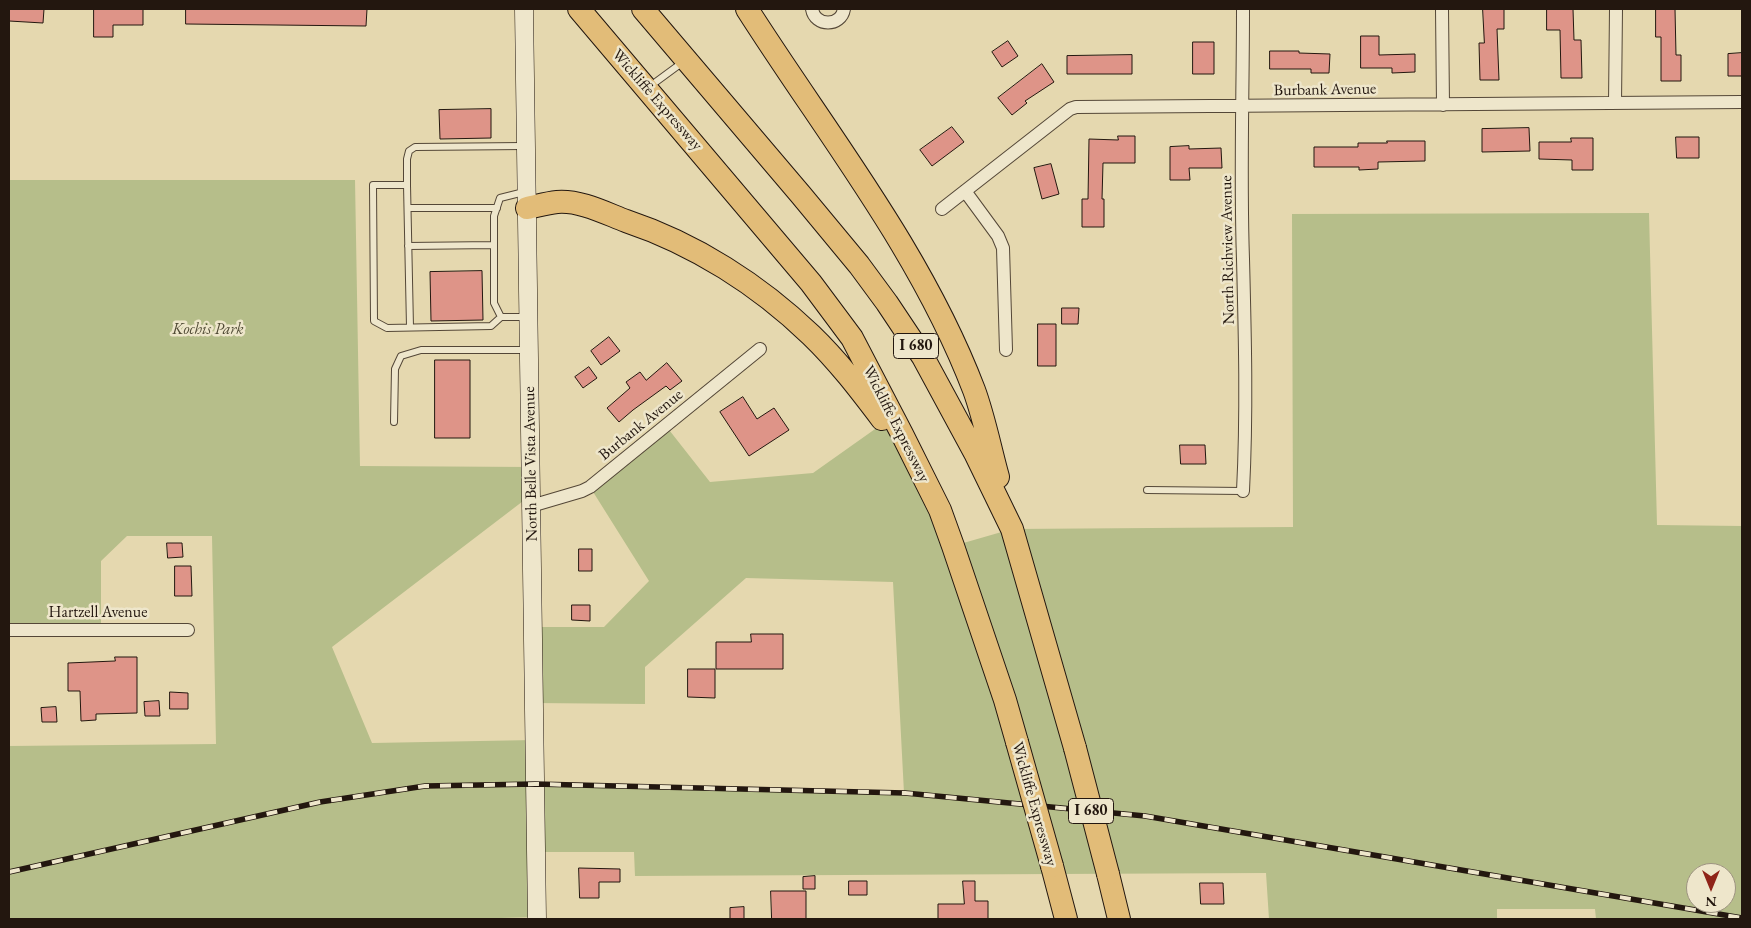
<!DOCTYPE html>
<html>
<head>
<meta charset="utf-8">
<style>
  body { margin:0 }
  #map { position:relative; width:1751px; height:928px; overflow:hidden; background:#e5d8af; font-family:"EB Garamond",serif }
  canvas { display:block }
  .frame { position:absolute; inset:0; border:10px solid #23170f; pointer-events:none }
  .north { position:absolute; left:1686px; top:863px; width:50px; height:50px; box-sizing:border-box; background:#eee6cb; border:1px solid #9d9380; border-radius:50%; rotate:180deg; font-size:14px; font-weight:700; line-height:20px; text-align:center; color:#23170f }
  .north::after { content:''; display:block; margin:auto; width:18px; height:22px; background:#8f2418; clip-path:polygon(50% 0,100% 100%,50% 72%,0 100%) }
</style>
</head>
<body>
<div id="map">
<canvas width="1751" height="928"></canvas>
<div class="frame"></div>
<div class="north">N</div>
</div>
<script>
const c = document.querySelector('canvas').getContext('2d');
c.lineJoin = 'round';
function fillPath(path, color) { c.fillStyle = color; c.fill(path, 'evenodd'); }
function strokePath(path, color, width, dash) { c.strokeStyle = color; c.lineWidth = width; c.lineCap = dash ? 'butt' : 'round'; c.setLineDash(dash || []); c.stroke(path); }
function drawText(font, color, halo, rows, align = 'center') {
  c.font = font + ' "EB Garamond",serif'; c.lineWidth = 5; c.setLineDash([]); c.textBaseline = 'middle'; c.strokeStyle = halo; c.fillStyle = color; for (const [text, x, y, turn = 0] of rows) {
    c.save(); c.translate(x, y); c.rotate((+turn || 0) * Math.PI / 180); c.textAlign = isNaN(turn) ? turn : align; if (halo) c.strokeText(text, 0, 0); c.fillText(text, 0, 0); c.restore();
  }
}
fillPath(new Path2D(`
  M 9,180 L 355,180 L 360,466 L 531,467 L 531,495 L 332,647 L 372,743 L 534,740 L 536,784 L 904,793 L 893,582 L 746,578 L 645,667 L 645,704 L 534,703 L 533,627 L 604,627 L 649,581 L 590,487 L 666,426 L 710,482 L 813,473 L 885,422 L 953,546 L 1012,529 L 1293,527 L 1292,214 L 1649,213 L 1657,525 L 1742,526 L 1742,919 L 1596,919 L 1595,909 L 1497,909 L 1497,919 L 1269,919 L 1266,873 L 635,876 L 634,852 L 536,852 L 537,917 L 465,919 L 9,919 L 9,746 L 216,744 L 212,536 L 127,536 L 101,561 L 101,630 L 9,630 ZM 1696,873 L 1726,873 L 1726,903 L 1696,903 Z`), '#b6be8a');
const building = new Path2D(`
  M 9,9 L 44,9 L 43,23 L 9,21 Z
  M 94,9 L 143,9 L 143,25 L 113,25 L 113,37 L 94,37 Z
  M 186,9 L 367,9 L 366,26 L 186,24 Z
  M 1483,9 L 1504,9 L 1504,29 L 1497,29 L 1499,80 L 1480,80 L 1479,43 L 1484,43 Z
  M 1547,9 L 1573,9 L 1574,40 L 1581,40 L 1582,78 L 1561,78 L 1560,30 L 1547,30 Z
  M 1656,9 L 1675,9 L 1676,55 L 1681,55 L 1681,81 L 1661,81 L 1661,37 L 1656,37 Z
  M 1361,36 L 1379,36 L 1379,55 L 1415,54 L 1415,72 L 1392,73 L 1392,68 L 1361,68 Z
  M 1008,41 L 1018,56 L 1002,67 L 992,52 Z
  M 1193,42 L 1214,42 L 1214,74 L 1193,74 Z
  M 1270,51 L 1299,51 L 1299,53 L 1330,54 L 1329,73 L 1311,73 L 1311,69 L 1270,69 Z
  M 1742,53 L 1742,76 L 1728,76 L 1728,54 Z
  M 1132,55 L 1132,74 L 1067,74 L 1067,56 Z
  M 1042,64 L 1054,82 L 1025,101 L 1027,103 L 1012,115 L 998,98 Z
  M 491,109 L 491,138 L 440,139 L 439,110 Z
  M 952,127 L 964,142 L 932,166 L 920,150 Z
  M 1529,128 L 1530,151 L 1482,152 L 1482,129 Z
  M 1118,136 L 1135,136 L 1135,163 L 1103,163 L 1102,199 L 1104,199 L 1104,227 L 1082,227 L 1082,199 L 1088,199 L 1089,139 L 1118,140 Z
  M 1676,137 L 1699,137 L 1699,158 L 1677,158 Z
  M 1571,138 L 1593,138 L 1593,170 L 1572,170 L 1572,160 L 1539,159 L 1539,142 L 1571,142 Z
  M 1387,141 L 1425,141 L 1425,161 L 1378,162 L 1378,169 L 1359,170 L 1359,167 L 1314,167 L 1314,147 L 1358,147 L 1358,143 L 1387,143 Z
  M 1189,146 L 1189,149 L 1221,148 L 1222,168 L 1189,168 L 1190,180 L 1170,180 L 1170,147 Z
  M 1051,164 L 1059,194 L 1042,199 L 1034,168 Z
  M 482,271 L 483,320 L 431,321 L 430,272 Z
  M 1062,308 L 1079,308 L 1078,324 L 1062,324 Z
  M 1038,324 L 1056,324 L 1056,366 L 1038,366 Z
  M 609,337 L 620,351 L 601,365 L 591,351 Z
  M 435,360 L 470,360 L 470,438 L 435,438 Z
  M 667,363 L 682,381 L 670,390 L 666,386 L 633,410 L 619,422 L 607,408 L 630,388 L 626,382 L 640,372 L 646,380 Z
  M 589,367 L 597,378 L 583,388 L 575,377 Z
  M 743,397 L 757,419 L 774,408 L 789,430 L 749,456 L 720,412 Z
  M 1180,445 L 1205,445 L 1206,464 L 1181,464 Z
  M 167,543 L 182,543 L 183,557 L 168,558 Z
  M 579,549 L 592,549 L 592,571 L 579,571 Z
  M 175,566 L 191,566 L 192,596 L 175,596 Z
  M 572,605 L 590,605 L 590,621 L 572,620 Z
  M 751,634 L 783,634 L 783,669 L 716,669 L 716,642 L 751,642 Z
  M 115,657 L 137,657 L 137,713 L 96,714 L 96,720 L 81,721 L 80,691 L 68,691 L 68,663 L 115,661 Z
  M 688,669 L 715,669 L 715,698 L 688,697 Z
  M 170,692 L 188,693 L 188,709 L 170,709 Z
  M 159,701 L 160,716 L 145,716 L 144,702 Z
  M 56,707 L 57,722 L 42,722 L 41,708 Z
  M 579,868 L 620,869 L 620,882 L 599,882 L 599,898 L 580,898 Z
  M 815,876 L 815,889 L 803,889 L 803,877 Z
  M 849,881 L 867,881 L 867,895 L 849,895 Z
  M 963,881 L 975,881 L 975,901 L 988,901 L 988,919 L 938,919 L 938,904 L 964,904 Z
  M 1200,883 L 1223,883 L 1224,904 L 1201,904 Z
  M 771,891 L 806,891 L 806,919 L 772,919 Z
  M 744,907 L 744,919 L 730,919 L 730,908 Z`);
fillPath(building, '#de9488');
strokePath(building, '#23170f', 1);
const lane = new Path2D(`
  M 649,87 L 683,62
  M 407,185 L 407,159 L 409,151 L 415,147 L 524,146
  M 408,208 L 497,208
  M 408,246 L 494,245
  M 501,317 L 494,303 L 494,216 L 500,198 L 524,192
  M 410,327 L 407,185 L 373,185 L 374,321 L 387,328 L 491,326 L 501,317 L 528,317
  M 394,422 L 395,369 L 401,356 L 421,350 L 528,350
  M 1147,490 L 1243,491`);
const street = new Path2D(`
  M 812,9 C 815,27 841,27 844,9
  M 1442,9 L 1443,105
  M 1615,103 L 1616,9
  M 965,191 L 998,236 L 1003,248 L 1006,350
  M 942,209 L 1070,109 L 1076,107 L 1742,102
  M 1243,491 C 1247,413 1245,336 1243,259 C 1240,176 1243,92 1243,9
  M 531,506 L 582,491 L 590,487 L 760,349
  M 9,630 L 188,630`);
const secondary = new Path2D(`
  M 524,9 L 537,919`);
const highway = new Path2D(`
  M 579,9 L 811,283 L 852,338 L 902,434 L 940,510 L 953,546 L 1005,700 L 1017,742
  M 643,9 L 801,195 L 859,265 L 887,303 L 923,357 L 975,453 L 1012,529 L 1075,748
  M 747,9 C 826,133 921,251 974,390 C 984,417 990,448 998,477
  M 527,208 C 537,206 547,203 557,202 C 580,200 605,213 626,221 C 695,244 759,285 811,335 C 838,361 860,390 882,419
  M 1052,866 L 1066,919
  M 1108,874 L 1119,919`);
strokePath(lane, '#544737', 8);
strokePath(street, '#544737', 14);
strokePath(secondary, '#23170f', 19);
strokePath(highway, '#23170f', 24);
strokePath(lane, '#eee6cb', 6);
strokePath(street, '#eee6cb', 12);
strokePath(secondary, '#eee6cb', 18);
strokePath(highway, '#e2bc78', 22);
const rail = new Path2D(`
  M 9,872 L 320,802 L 425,786 L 535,784 L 905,793 L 1145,816 L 1742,918`);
strokePath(rail, '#23170f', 5.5);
strokePath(rail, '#eee6cb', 4, [11]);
const highwayBridge = new Path2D(`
  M 1017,742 L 1052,866
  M 1075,748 L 1108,874`);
strokePath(highwayBridge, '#23170f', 24, []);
strokePath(highwayBridge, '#e2bc78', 22);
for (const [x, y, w] of [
  [916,346,45],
  [1091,811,45]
]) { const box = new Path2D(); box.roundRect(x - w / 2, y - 12.5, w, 25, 4); c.fillStyle = '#eee6cb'; c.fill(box); strokePath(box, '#23170f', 1); }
drawText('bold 15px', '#23170f', null, [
  ["I 680",916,346],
  ["I 680",1091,811]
]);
drawText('16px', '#23170f', '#eee6cb', [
  ["Burbank Avenue",1325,90,-1],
  ["Wickliffe Expressway",657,100,49],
  ["North Richview Avenue",1228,250,-91],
  ["Wickliffe Expressway",896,424,63],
  ["Burbank Avenue",641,425,-39],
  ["North Belle Vista Avenue",531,464,-91],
  ["Hartzell Avenue",98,613],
  ["Wickliffe Expressway",1034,804,74]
]);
drawText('italic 16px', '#4f4934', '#eee6cb', [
  ["Kochis Park",208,330]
]);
</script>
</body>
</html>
